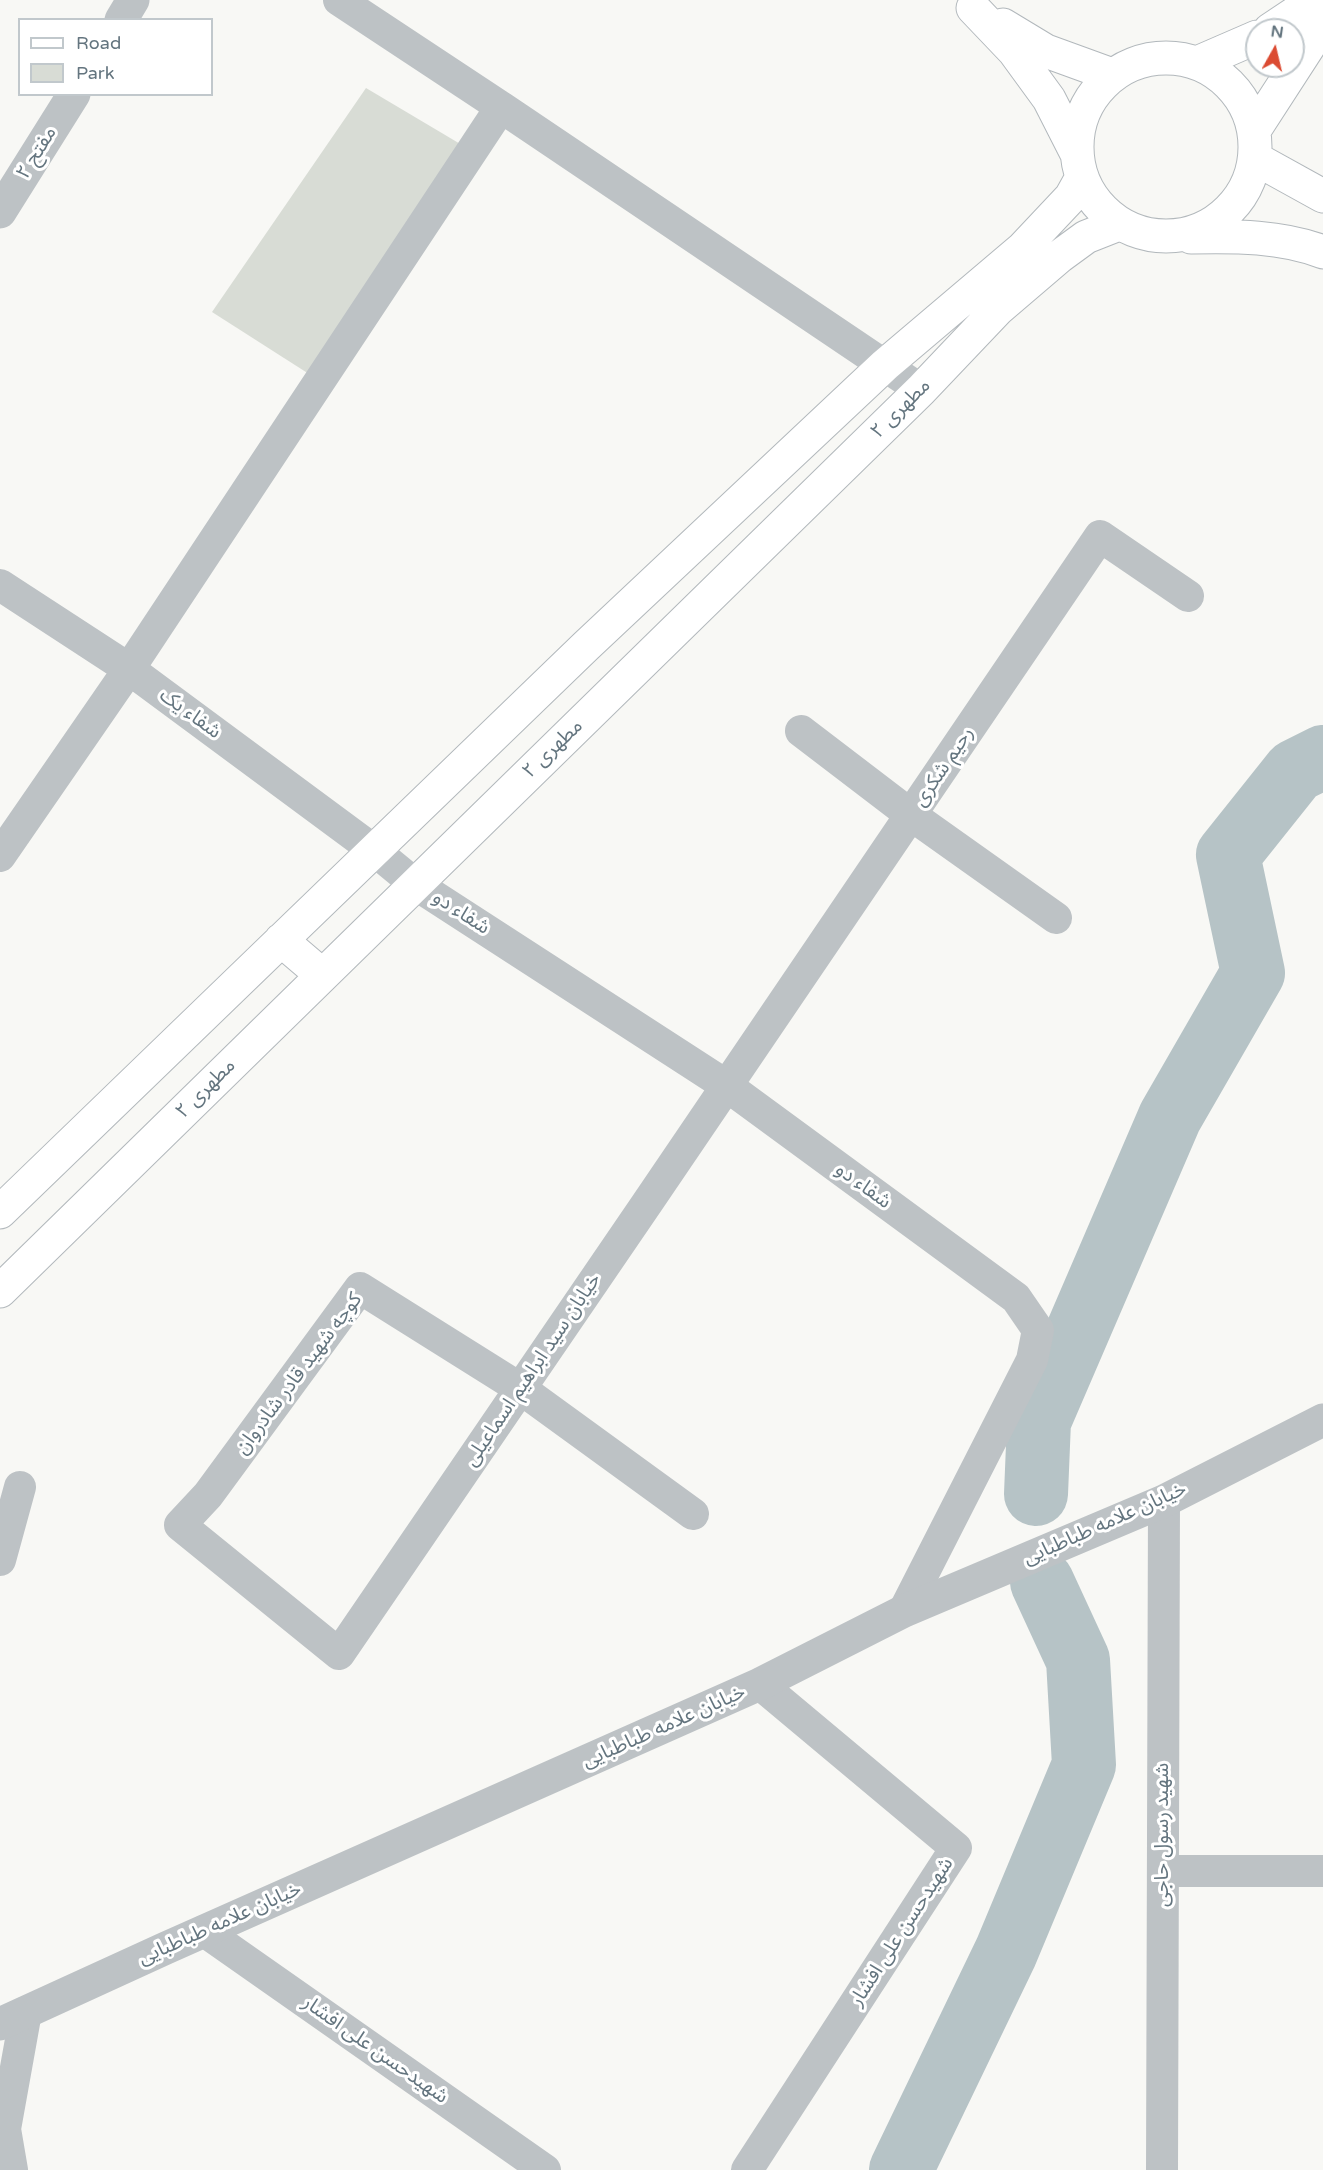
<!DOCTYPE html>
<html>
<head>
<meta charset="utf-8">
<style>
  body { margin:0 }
  #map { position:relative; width:1323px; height:2170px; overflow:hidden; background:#f8f8f5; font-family:"Varela Round",sans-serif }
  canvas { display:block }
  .legend { position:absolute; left:18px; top:18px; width:195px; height:78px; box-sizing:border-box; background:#fff; border:2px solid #c1c8cc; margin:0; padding:8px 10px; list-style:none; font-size:18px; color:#64757f }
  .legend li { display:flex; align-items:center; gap:12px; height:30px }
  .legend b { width:30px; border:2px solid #c1c8cc }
  .north { position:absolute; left:1245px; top:18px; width:60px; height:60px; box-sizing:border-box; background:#fff; border:2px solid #c1c8cc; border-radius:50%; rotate:8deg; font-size:16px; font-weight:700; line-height:24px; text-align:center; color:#64757f }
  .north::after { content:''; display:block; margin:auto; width:21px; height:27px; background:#db4b32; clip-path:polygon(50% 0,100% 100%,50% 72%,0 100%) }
</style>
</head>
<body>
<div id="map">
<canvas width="1323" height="2170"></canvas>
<ul class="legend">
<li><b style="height:8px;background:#fff"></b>Road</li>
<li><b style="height:16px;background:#d8dcd5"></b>Park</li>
</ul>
<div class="north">N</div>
</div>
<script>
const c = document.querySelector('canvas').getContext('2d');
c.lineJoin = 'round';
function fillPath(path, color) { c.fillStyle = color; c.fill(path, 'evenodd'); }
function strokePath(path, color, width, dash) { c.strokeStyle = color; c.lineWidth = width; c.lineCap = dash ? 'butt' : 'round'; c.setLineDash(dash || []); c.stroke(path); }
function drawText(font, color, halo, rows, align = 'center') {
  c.font = font + ' "Varela Round","Noto Sans Arabic",sans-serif'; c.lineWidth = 6; c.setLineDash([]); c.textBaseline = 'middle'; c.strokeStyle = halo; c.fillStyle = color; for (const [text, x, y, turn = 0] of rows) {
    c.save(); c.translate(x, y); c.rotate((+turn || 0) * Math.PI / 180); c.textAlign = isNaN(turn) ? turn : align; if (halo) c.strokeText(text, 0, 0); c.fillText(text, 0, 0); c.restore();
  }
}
fillPath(new Path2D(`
  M 366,88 L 462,145 L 309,374 L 212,312 Z`), '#d8dcd5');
strokePath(new Path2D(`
  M 1036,1494 L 1039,1421 L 1170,1117 L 1253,973 L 1228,855 L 1295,771 L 1323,757
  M 901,2170 L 1006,1952 L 1084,1765 L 1078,1660 L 1042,1582`), '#b6c3c6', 64);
const secondary = new Path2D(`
  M 973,8 L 1014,51 L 1049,99 L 1076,152
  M 1003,25 L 1046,51 L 1112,75
  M 1270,30 L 1315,0
  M1077 147a89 89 0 1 1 178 0a89 89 0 1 1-178 0Z
  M 1197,63 L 1257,37
  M 1255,129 L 1323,24
  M 1256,159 L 1323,196
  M 1191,237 C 1235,236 1282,236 1323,252
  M 281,940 L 322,975
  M 0,1212 L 586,646 L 885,365 L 1023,248 L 1071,197 L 1081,179
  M 0,1291 L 921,390 L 998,309 L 1060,256 L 1086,237 L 1119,224`);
strokePath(secondary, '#b2b8bc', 35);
strokePath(new Path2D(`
  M 501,107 L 921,390
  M 0,585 L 129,669 L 375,851 L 415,884 L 727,1086 L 1016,1298 L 1038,1330 L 1032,1360 L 904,1611
  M 801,731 L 911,815 L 1056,918
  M 0,856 L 129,669 L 501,107 L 339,0
  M 693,1514 L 521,1389 L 360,1288 L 208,1495 L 180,1525 L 339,1654 C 594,1282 847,910 1100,536 L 1188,596
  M 0,1560 L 20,1487
  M 1163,1871 L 1323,1871
  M 204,1931 L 545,2170
  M 12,2170 L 5,2129 L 26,2012
  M 747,2170 L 956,1848 L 760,1684
  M 1162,2170 L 1164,1501`), '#bdc2c5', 32);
strokePath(new Path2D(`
  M 121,20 L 133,0
  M 0,212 L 74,94
  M 0,2024 L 166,1948 L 760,1684 L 904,1611 L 1164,1501 L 1323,1420`), '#bdc2c5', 33);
strokePath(secondary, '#fff', 33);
drawText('20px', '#64757f', '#fff', [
  ["مفتح ۲",37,153,-58],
  ["مطهری ۲",901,409,-45],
  ["شفاء یک",190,714,36],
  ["مطهری ۲",553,749,-44],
  ["رحیم شکری",944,767,-56],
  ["شفاء دو",461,913,33],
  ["مطهری ۲",206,1089,-45],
  ["شفاء دو",863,1186,36],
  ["خیابان سید ابراهیم اسماعیلی",533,1370,-56],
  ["کوچه شهید قادر شادروان",299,1374,-53],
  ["خیابان علامه طباطبایی",1105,1524,-24],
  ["خیابان علامه طباطبایی",664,1727,-24],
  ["شهید رسول حاجی",1163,1835,-90],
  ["خیابان علامه طباطبایی",220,1924,-24],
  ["شهیدحسن علی افشار",902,1932,-57],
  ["شهیدحسن علی افشار",375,2050,35]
]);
</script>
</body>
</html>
